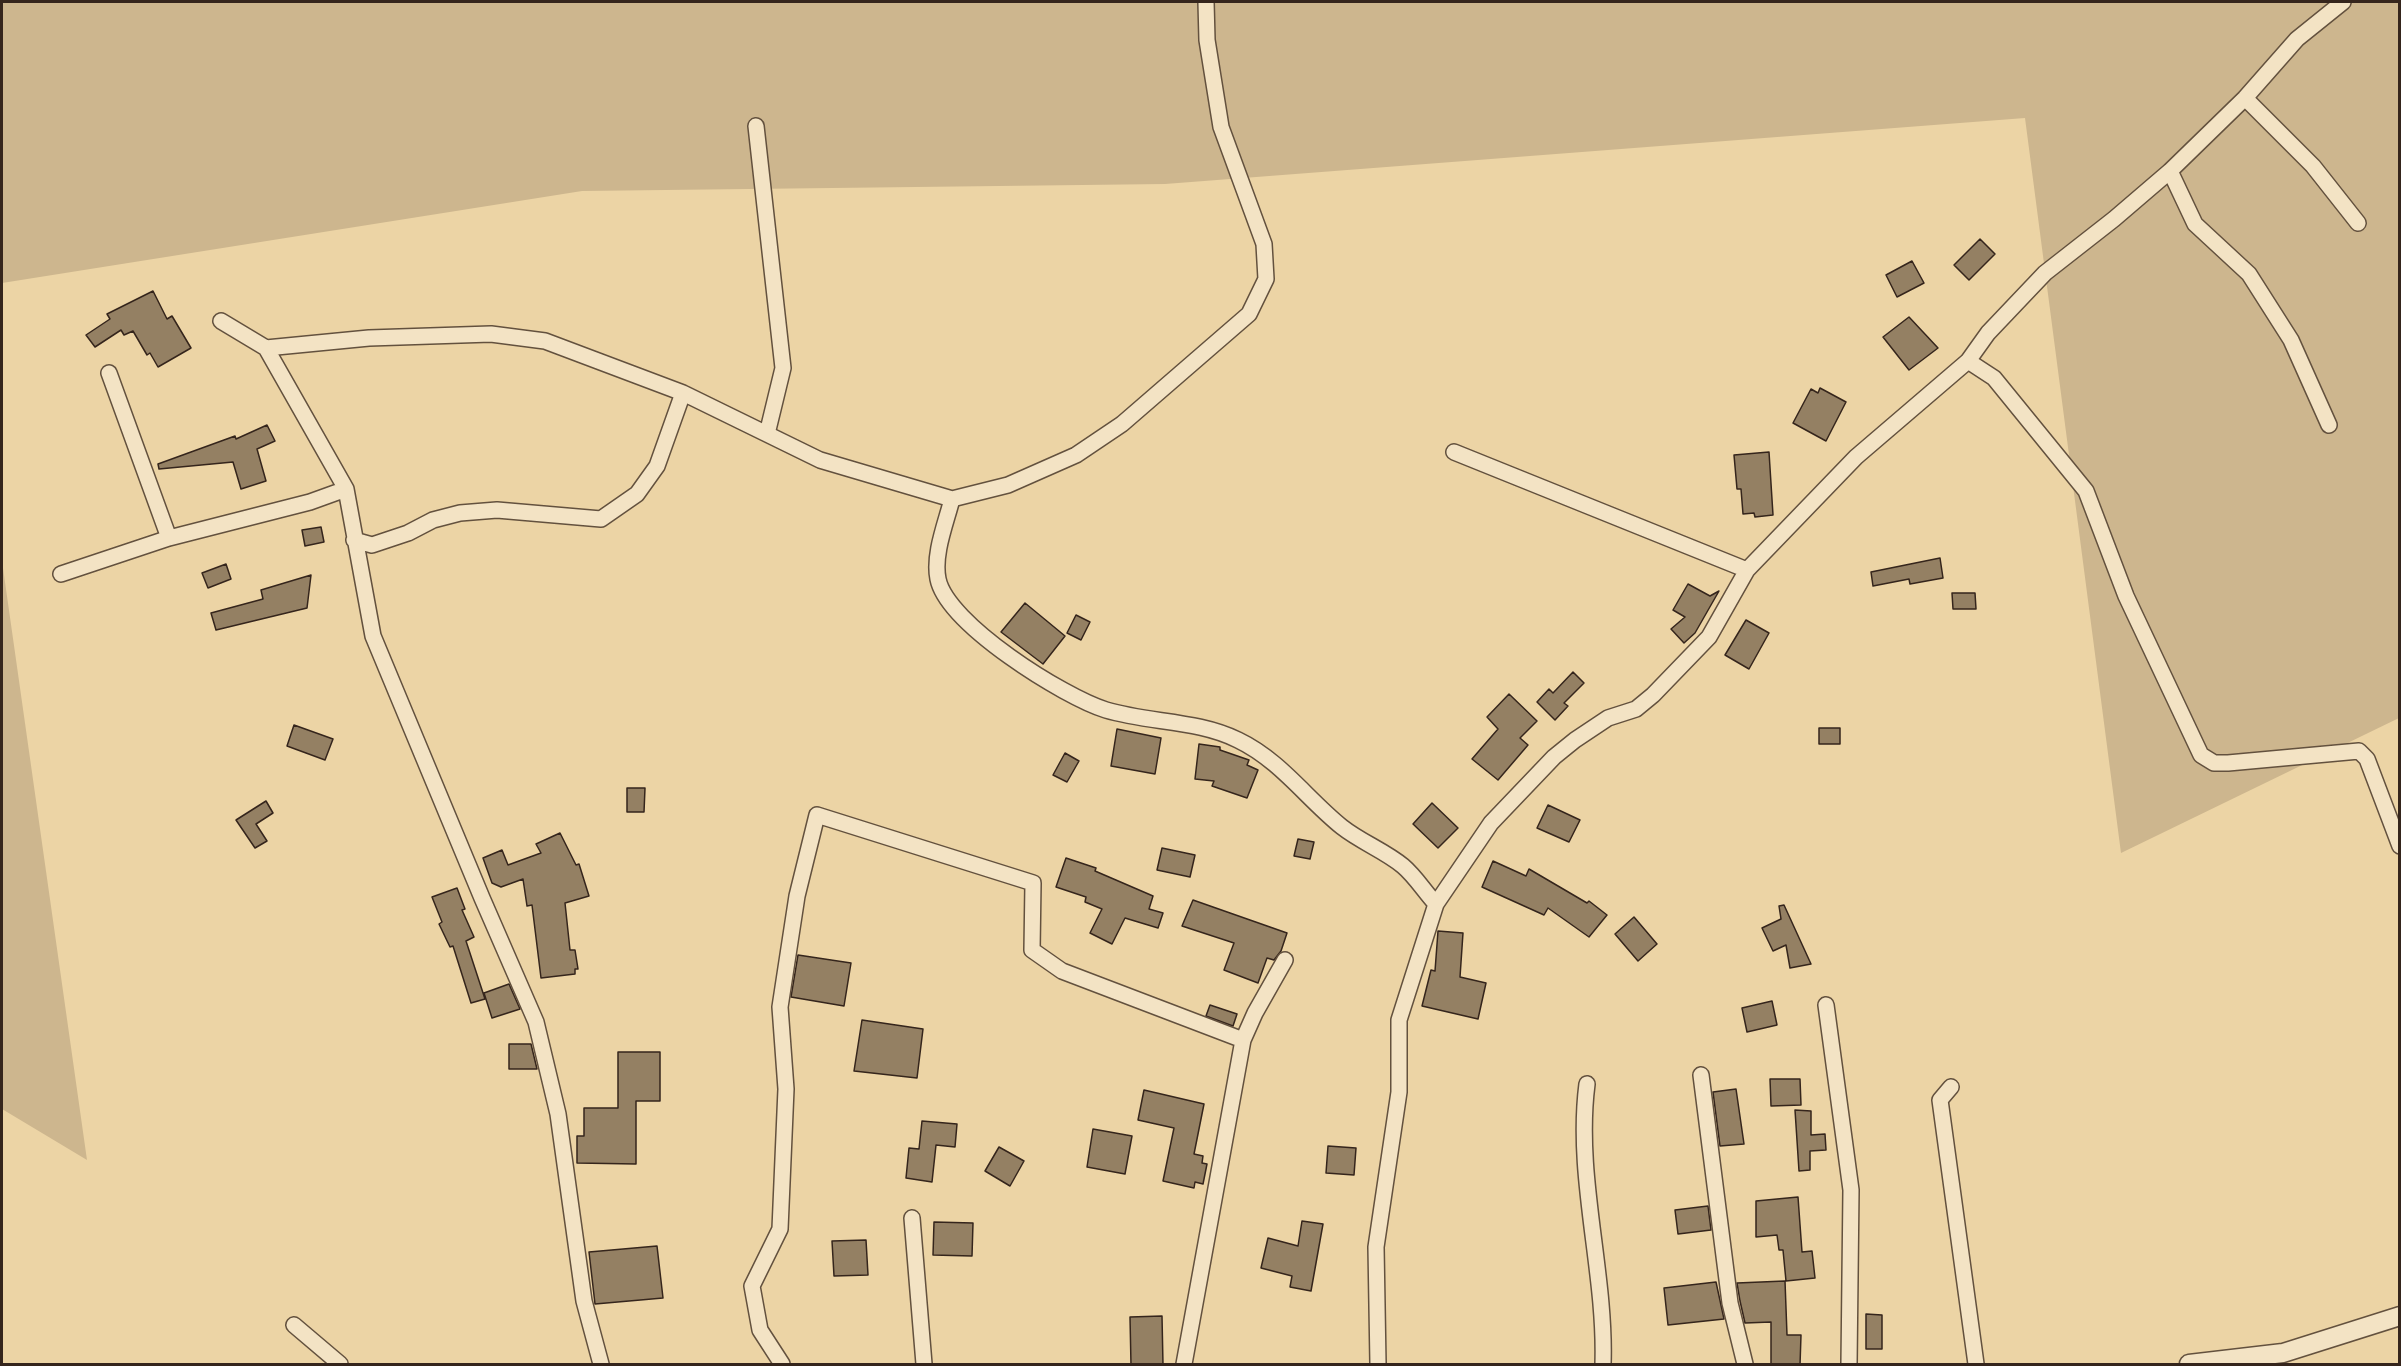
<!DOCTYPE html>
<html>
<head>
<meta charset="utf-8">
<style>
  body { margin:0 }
  #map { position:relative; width:2401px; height:1366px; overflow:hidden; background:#ecd4a5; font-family:"IM FELL French Canon",serif }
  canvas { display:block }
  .frame { position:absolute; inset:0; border:3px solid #35251c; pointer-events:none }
</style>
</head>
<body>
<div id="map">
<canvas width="2401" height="1366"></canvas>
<div class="frame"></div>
</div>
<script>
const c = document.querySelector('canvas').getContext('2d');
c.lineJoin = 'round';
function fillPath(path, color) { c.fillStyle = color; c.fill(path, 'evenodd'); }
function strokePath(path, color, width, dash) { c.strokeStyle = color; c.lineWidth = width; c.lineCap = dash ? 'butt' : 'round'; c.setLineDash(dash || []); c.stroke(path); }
fillPath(new Path2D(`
  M 2,2 L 2399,2 L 2399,718 L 2121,853 L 2025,118 L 1165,184 L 582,191 L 2,283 Z
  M 2,561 L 87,1160 L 2,1109 Z`), '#cdb68e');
const building = new Path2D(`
  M 1980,239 L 1995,254 L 1969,280 L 1954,265 Z
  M 1912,261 L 1924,283 L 1897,297 L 1886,275 Z
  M 153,291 L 167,319 L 172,316 L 191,348 L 158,367 L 150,353 L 147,355 L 133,331 L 124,335 L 121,330 L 95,347 L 86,335 L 110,319 L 107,314 Z
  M 1909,317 L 1938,348 L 1909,370 L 1883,337 Z
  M 1820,388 L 1846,402 L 1826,441 L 1793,423 L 1811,389 L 1818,393 Z
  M 267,425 L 275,441 L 257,449 L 266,481 L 241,489 L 233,462 L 159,469 L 158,464 L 235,436 L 236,439 Z
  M 1769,452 L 1773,515 L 1755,517 L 1754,513 L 1743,514 L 1741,489 L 1737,489 L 1734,455 Z
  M 321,527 L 324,542 L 305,546 L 302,530 Z
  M 1940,558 L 1943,578 L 1910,584 L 1909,579 L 1873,586 L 1871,572 Z
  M 226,564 L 231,579 L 208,588 L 202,573 Z
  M 311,575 L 307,608 L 216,630 L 211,613 L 263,599 L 261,590 Z
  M 1688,584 L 1710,596 L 1719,591 L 1695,633 L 1684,643 L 1671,629 L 1685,617 L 1673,610 Z
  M 1952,593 L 1975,593 L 1976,609 L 1953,609 Z
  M 1025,603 L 1065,636 L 1043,664 L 1001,632 Z
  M 1076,615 L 1090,622 L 1081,640 L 1067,633 Z
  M 1746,620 L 1769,633 L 1749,669 L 1725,655 Z
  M 1573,672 L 1584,683 L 1564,703 L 1568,706 L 1555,720 L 1537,702 L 1549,689 L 1553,693 Z
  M 1509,694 L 1537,721 L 1520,738 L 1528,745 L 1498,780 L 1472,759 L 1498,729 L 1487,717 Z
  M 294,725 L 333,739 L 325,760 L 287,746 Z
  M 1819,728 L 1840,728 L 1840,744 L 1819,744 Z
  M 1117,729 L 1161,738 L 1155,774 L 1111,766 Z
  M 1199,744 L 1220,747 L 1220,750 L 1249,760 L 1247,765 L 1258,770 L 1247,798 L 1212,786 L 1214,781 L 1195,779 Z
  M 1065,753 L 1079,761 L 1067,782 L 1053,775 Z
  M 627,788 L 645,788 L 644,812 L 627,812 Z
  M 266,801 L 273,813 L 256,824 L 267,841 L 255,848 L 236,820 Z
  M 1432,803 L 1458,828 L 1438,848 L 1413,824 Z
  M 1548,805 L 1580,820 L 1569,842 L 1537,828 Z
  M 560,833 L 576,865 L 579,864 L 589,896 L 565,903 L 570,950 L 575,950 L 578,969 L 575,969 L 575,974 L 541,978 L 532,905 L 527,906 L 523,879 L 501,887 L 492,883 L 483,858 L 502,850 L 508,865 L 541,853 L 536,844 Z
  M 1298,839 L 1314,842 L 1310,859 L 1294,856 Z
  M 1162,848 L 1195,855 L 1190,877 L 1157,870 Z
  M 1066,858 L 1096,868 L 1095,871 L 1153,896 L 1149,909 L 1163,913 L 1158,928 L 1125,918 L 1112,944 L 1090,933 L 1102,909 L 1085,902 L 1086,897 L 1056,887 Z
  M 1493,861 L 1526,876 L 1529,869 L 1587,903 L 1589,901 L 1607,915 L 1589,937 L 1548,908 L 1544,915 L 1482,887 Z
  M 457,888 L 465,909 L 462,910 L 474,937 L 466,941 L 485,999 L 471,1003 L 453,946 L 450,947 L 439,924 L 442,922 L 432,897 Z
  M 1193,900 L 1287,933 L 1281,951 L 1274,960 L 1267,958 L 1258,983 L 1224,970 L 1234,943 L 1182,926 Z
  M 1784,905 L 1811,964 L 1790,968 L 1786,945 L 1773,951 L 1762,928 L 1781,919 L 1779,906 Z
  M 1634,917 L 1657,944 L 1638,961 L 1615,934 Z
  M 1438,931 L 1463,933 L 1460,977 L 1486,983 L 1478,1019 L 1422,1006 L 1431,970 L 1435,971 Z
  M 798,955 L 851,963 L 844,1006 L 791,997 Z
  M 509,984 L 520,1009 L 492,1018 L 484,993 Z
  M 1772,1001 L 1777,1025 L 1747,1032 L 1742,1008 Z
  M 1210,1005 L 1237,1014 L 1233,1026 L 1206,1016 Z
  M 862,1020 L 923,1029 L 917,1078 L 854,1071 Z
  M 509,1044 L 531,1044 L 537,1069 L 509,1069 Z
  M 618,1052 L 660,1052 L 660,1101 L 636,1101 L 636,1164 L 577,1163 L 577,1136 L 584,1136 L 584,1108 L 618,1108 Z
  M 1770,1079 L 1800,1079 L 1801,1105 L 1771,1106 Z
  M 1736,1089 L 1744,1144 L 1720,1146 L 1713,1092 Z
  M 1144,1090 L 1204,1104 L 1194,1154 L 1203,1156 L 1202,1163 L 1207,1164 L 1203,1184 L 1195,1182 L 1194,1188 L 1163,1181 L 1174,1128 L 1138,1120 Z
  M 1795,1110 L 1811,1111 L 1811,1135 L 1825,1134 L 1826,1150 L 1810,1151 L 1810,1170 L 1799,1171 Z
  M 922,1121 L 957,1124 L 955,1147 L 936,1145 L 932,1182 L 906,1178 L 909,1148 L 919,1149 Z
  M 1093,1129 L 1132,1136 L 1125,1174 L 1087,1167 Z
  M 1328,1146 L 1356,1148 L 1354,1175 L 1326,1173 Z
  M 999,1147 L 1024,1161 L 1010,1186 L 985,1171 Z
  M 1798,1197 L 1802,1252 L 1812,1251 L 1815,1278 L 1786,1281 L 1783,1250 L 1779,1250 L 1777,1235 L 1756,1237 L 1756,1201 Z
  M 1708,1206 L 1711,1230 L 1678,1234 L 1675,1210 Z
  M 1302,1221 L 1323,1224 L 1311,1291 L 1290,1287 L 1292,1276 L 1261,1268 L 1268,1238 L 1298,1246 Z
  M 934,1222 L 973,1223 L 972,1256 L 933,1255 Z
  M 866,1240 L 868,1275 L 834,1276 L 832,1241 Z
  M 657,1246 L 663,1298 L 595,1304 L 589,1252 Z
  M 1785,1281 L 1787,1335 L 1801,1335 L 1800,1365 L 1771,1365 L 1771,1322 L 1745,1323 L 1740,1301 L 1737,1283 Z
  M 1716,1282 L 1724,1319 L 1668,1325 L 1664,1288 Z
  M 1866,1314 L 1882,1315 L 1882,1349 L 1866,1349 Z
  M 1162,1316 L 1163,1365 L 1131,1365 L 1130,1317 Z`);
fillPath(building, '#948063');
strokePath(building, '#35251c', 1.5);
const minor = new Path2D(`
  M 2245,98 L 2313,166 L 2358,223
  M 756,126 L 783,368 L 767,434
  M 2170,171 L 2195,224 L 2249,274 L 2291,340 L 2329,425
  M 221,321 L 266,348 L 369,338 L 491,334 L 545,341 L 683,393 L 820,460 L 952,499 L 1008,485 L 1076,455 L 1122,424 L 1249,314 L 1266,279 L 1264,244 L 1221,127 L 1207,40 L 1206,2
  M 266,348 L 346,489 L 373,636 L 482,898 L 536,1022 L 558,1114 L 584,1301 L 601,1364
  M 1968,361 L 1994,378 L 2086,491 L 2126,596 L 2201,755 L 2214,763 L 2228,763 L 2359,751 L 2367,759 L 2400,846
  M 109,373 L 169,538
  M 1454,452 L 1747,570
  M 952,499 C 946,523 933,554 938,579 C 947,624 1064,697 1106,710 C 1150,723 1198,720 1238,740 C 1280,760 1307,799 1342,827 C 1361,842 1385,851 1403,866 C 1415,876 1425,892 1436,904
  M 354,540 L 372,545 L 408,533 L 433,520 L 460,513 L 497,510 L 601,519 L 637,494 L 657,466 L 683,393
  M 61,574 L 169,538 L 310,502 L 346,489
  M 1826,1005 L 1851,1190 L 1849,1364
  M 1701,1075 L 1730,1303 L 1745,1364
  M 1587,1084 C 1575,1177 1606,1271 1603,1364
  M 1951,1087 L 1940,1100 L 1976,1364
  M 912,1218 L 924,1364
  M 294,1325 L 340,1364
  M 782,1364 L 760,1330 L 752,1286 L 780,1229 L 786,1089 L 780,1007 L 797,896 L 817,815 L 1033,883 L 1032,950 L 1062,971 L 1243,1040
  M 1184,1364 L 1243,1040 L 1255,1013 L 1285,960
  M 1378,1364 L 1376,1247 L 1399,1092 L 1399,1020 L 1436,904 L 1491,823 L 1554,757 L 1575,740 L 1608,718 L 1636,709 L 1653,695 L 1709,637 L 1747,570 L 1856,457 L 1968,361 L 1988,333 L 2045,273 L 2114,219 L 2170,171 L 2245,98 L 2297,39 L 2343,2`);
const tertiary = new Path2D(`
  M 2189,1364 L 2283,1353 L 2400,1316`);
strokePath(minor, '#63513e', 18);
strokePath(tertiary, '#63513e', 21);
strokePath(minor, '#f3e3c4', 15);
strokePath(tertiary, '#f3e3c4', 18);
</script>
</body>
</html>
